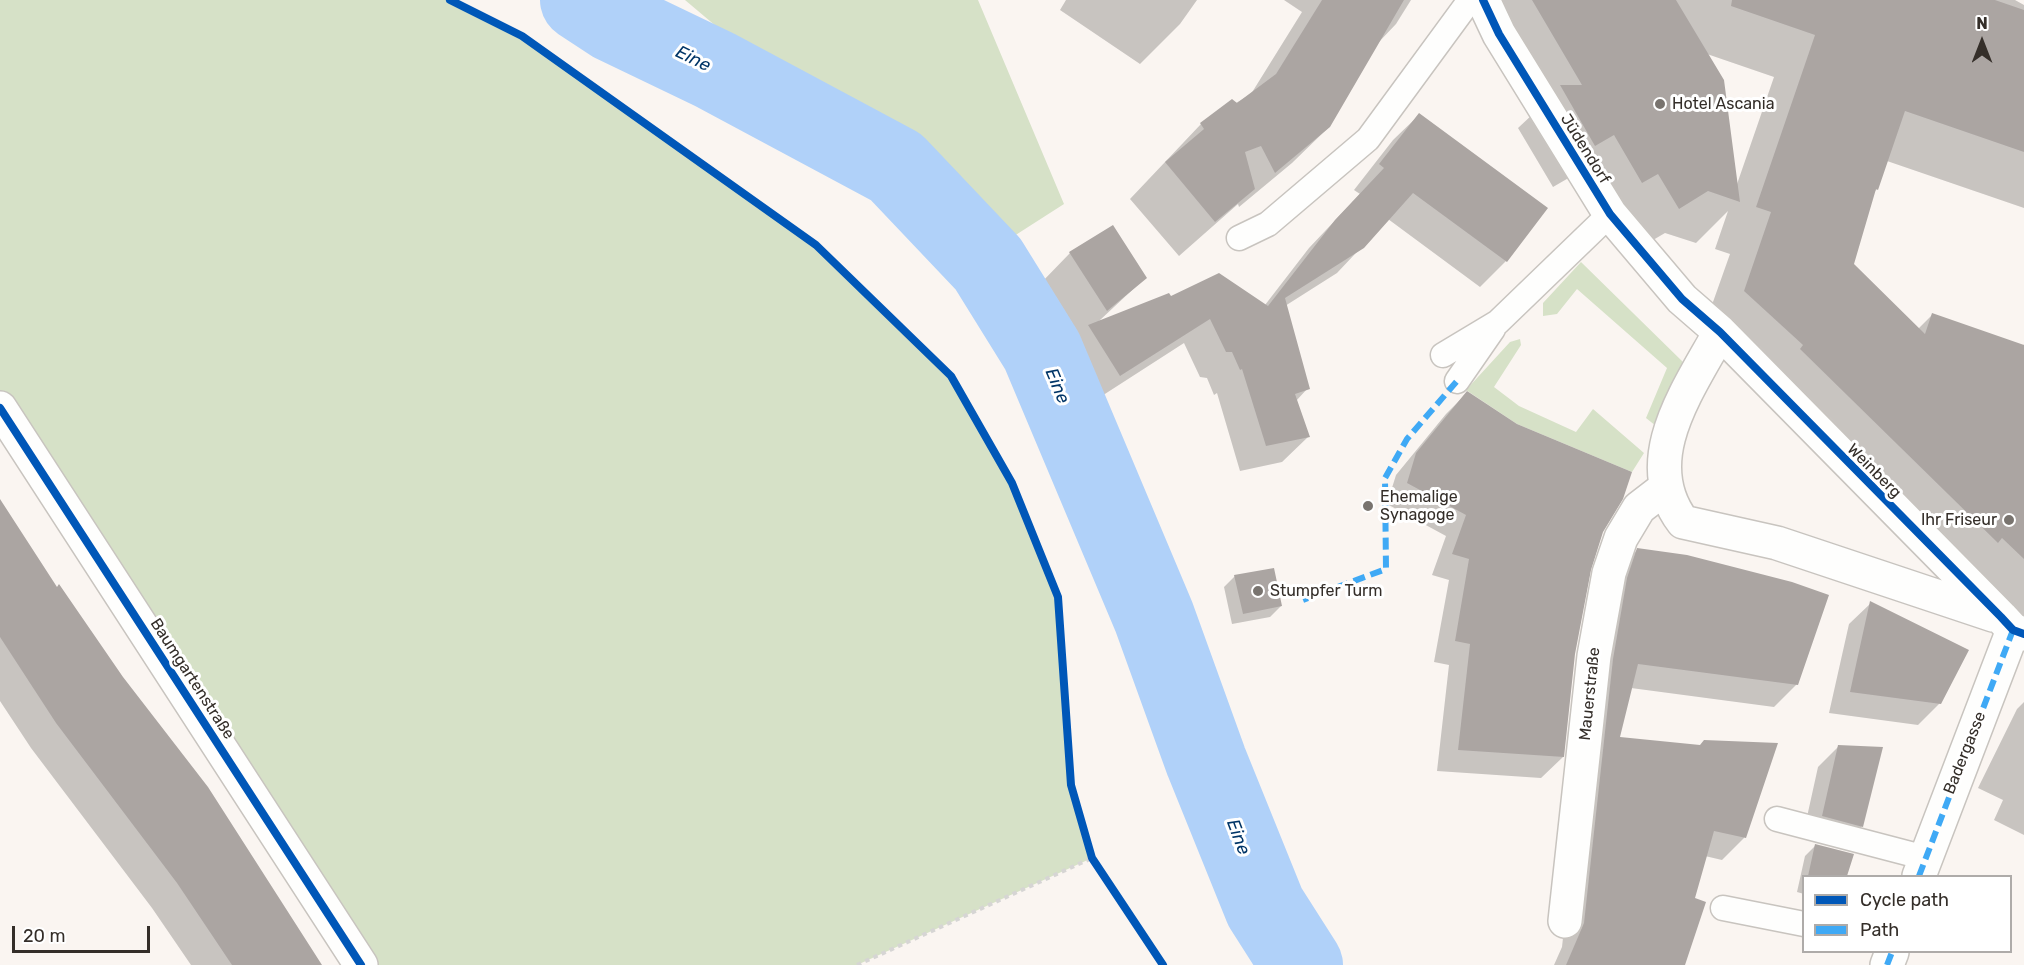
<!DOCTYPE html>
<html>
<head>
<meta charset="utf-8">
<style>
  body { margin:0 }
  #map { position:relative; width:2024px; height:965px; overflow:hidden; background:#faf5f1; font-family:Rubik,sans-serif }
  canvas { display:block }
  .legend { position:absolute; left:1802px; top:875px; width:210px; height:78px; box-sizing:border-box; background:#fff; border:2px solid #aeaba9; margin:0; padding:8px 10px; list-style:none; font-size:18px; color:#342e29 }
  .legend li { display:flex; align-items:center; gap:12px; height:30px }
  .legend b { width:30px; border:2px solid #aeaba9 }
  .north { position:absolute; left:1952px; top:12px; width:60px; height:60px; -webkit-text-stroke:4px #fff; paint-order:stroke; rotate:0deg; font-size:16px; font-weight:700; line-height:24px; text-align:center; color:#342e29 }
  .north::after { content:''; display:block; margin:auto; width:21px; height:27px; background:#342e29; clip-path:polygon(50% 0,100% 100%,50% 72%,0 100%) }
  .scale { position:absolute; left:12px; top:926px; width:138px; height:27px; box-sizing:border-box; border:3px solid #342e29; border-top:0; padding-left:8px; font-size:18px; line-height:21px; white-space:nowrap; color:#342e29; -webkit-text-stroke:4px #fff; paint-order:stroke }
</style>
</head>
<body>
<div id="map">
<canvas width="2024" height="965"></canvas>
<ul class="legend">
<li><b style="height:8px;background:#0057b8"></b>Cycle path</li>
<li><b style="height:8px;background:#3fa9f5"></b>Path</li>
</ul>
<div class="north">N</div>
<div class="scale">20 m</div>
</div>
<script>
const c = document.querySelector('canvas').getContext('2d');
c.lineJoin = 'round';
function fillPath(path, color) { c.fillStyle = color; c.fill(path, 'evenodd'); }
function strokePath(path, color, width, dash) { c.strokeStyle = color; c.lineWidth = width; c.lineCap = dash ? 'butt' : 'round'; c.setLineDash(dash || []); c.stroke(path); }
function drawText(font, color, halo, rows, align = 'center') {
  c.font = font + ' Rubik,sans-serif'; c.lineWidth = 6; c.setLineDash([]); c.textBaseline = 'middle'; c.strokeStyle = halo; c.fillStyle = color; for (const [text, x, y, turn = 0] of rows) {
    c.save(); c.translate(x, y); c.rotate((+turn || 0) * Math.PI / 180); c.textAlign = isNaN(turn) ? turn : align; if (halo) c.strokeText(text, 0, 0); c.fillText(text, 0, 0); c.restore();
  }
}
fillPath(new Path2D(`
  M 0,0 L 450,0 L 522,36 L 816,245 L 951,376 L 1012,483 L 1058,597 L 1071,785 L 1092,858 L 857,965 L 361,965 L 0,408 Z
  M 685,0 L 978,0 L 1064,204 L 986,254 Z
  M 1581,262 L 1683,362 L 1656,426 L 1646,418 L 1667,368 L 1577,289 L 1557,314 L 1543,316 L 1543,303 Z
  M 1520,339 L 1521,345 L 1494,387 L 1519,406 L 1576,432 L 1593,409 L 1644,453 L 1632,472 L 1517,424 L 1466,390 L 1510,342 Z`), '#d6e1c7');
fillPath(new Path2D(`
  M 1066,0 L 1197,0 L 1180,24 L 1140,64 L 1060,10 Z
  M 1284,0 L 1411,0 L 1396,24 L 1377,44 L 1329,127 L 1292,163 L 1239,207 L 1238,204 L 1179,256 L 1130,199 L 1201,124 L 1251,94 L 1302,12 Z
  M 1465,0 L 2015,0 L 2024,5 L 2024,208 L 1887,161 L 1877,189 L 1873,193 L 1852,265 L 1918,329 L 1932,315 L 2023,346 L 2024,344 L 2024,624 L 1702,333 L 1730,254 L 1715,249 L 1728,211 L 1696,243 L 1665,233 L 1636,250 L 1572,176 L 1553,187 L 1518,128 L 1533,114 ZM 1707,54 L 1774,77 L 1736,187 Z
  M 1419,115 L 1506,261 L 1480,287 L 1388,219 L 1337,273 L 1285,306 L 1308,388 L 1296,401 L 1308,437 L 1282,462 L 1240,471 L 1217,393 L 1214,395 L 1207,378 L 1200,377 L 1184,343 L 1094,401 L 1063,352 L 1075,339 L 1040,284 L 1070,253 L 1145,278 L 1099,321 L 1170,298 L 1265,305 L 1309,248 L 1360,194 L 1354,190 L 1393,140 Z
  M 1467,393 L 1602,531 L 1589,569 L 1574,654 L 1563,757 L 1541,778 L 1437,771 L 1449,665 L 1434,662 L 1449,580 L 1432,575 L 1446,536 L 1387,504 L 1396,475 L 1446,414 Z
  M 0,501 L 57,589 L 320,965 L 191,965 L 152,908 L 31,748 L 0,701 Z
  M 1638,549 L 1797,684 L 1774,707 L 1631,688 L 1618,739 L 1700,746 L 1776,745 L 1744,838 L 1722,860 L 1705,856 L 1693,899 L 1684,965 L 1554,965 L 1562,947 L 1591,682 L 1615,572 Z
  M 1235,576 L 1281,606 L 1270,617 L 1232,624 L 1224,587 Z
  M 1871,603 L 1940,703 L 1918,725 L 1829,713 L 1849,624 Z
  M 2024,702 L 2024,835 L 1994,820 L 2003,800 L 1978,788 L 2017,709 Z
  M 1838,747 L 1862,826 L 1842,846 L 1803,835 L 1818,767 Z
  M 1816,845 L 1852,855 L 1846,876 L 1804,876 L 1804,894 L 1797,892 L 1805,856 Z`), '#0003');
strokePath(new Path2D(`
  M 581,0 L 613,21 L 715,70 L 896,167 L 988,264 L 1042,351 L 1154,617 L 1206,761 L 1265,907 L 1302,965`), '#b0d1f9', 82);
fillPath(new Path2D(`
  M 1322,0 L 1404,0 L 1330,127 L 1275,173 L 1261,146 L 1245,152 L 1255,189 L 1215,222 L 1165,162 L 1204,129 L 1200,123 L 1232,99 L 1237,103 L 1276,74 Z
  M 1532,0 L 1676,0 L 1724,80 L 1740,202 L 1708,191 L 1679,209 L 1658,174 L 1642,183 L 1614,135 L 1595,146 L 1560,85 L 1582,85 Z
  M 1732,0 L 1995,0 L 2024,10 L 2024,152 L 1905,111 L 1878,190 L 1876,189 L 1854,264 L 1925,334 L 1932,313 L 2024,345 L 2024,559 L 2002,538 L 1998,543 L 1800,349 L 1803,345 L 1744,291 L 1771,212 L 1756,207 L 1815,35 L 1731,6 Z
  M 1419,113 L 1548,208 L 1507,262 L 1413,193 L 1364,248 L 1285,298 L 1310,389 L 1295,394 L 1310,437 L 1266,446 L 1242,369 L 1240,370 L 1232,352 L 1226,352 L 1210,319 L 1120,376 L 1088,325 L 1169,293 L 1171,296 L 1219,273 L 1268,306 L 1335,220 L 1384,168 L 1379,164 Z
  M 1113,225 L 1147,278 L 1107,311 L 1069,252 Z
  M 1467,391 L 1517,424 L 1632,472 L 1623,499 L 1603,532 L 1591,570 L 1575,654 L 1564,757 L 1458,750 L 1470,644 L 1455,641 L 1469,559 L 1452,554 L 1466,515 L 1407,483 L 1416,453 Z
  M 0,499 L 57,587 L 59,584 L 123,677 L 208,787 L 322,965 L 232,965 L 177,883 L 56,723 L 0,637 Z
  M 1637,548 L 1687,555 L 1792,582 L 1829,595 L 1798,685 L 1638,664 L 1620,737 L 1700,745 L 1704,740 L 1778,743 L 1746,838 L 1714,831 L 1695,898 L 1706,902 L 1685,965 L 1566,965 L 1584,923 L 1613,659 L 1627,578 Z
  M 1274,568 L 1282,606 L 1243,614 L 1234,575 Z
  M 1870,601 L 1969,650 L 1941,704 L 1850,692 Z
  M 1838,745 L 1883,747 L 1863,827 L 1822,816 Z
  M 1815,844 L 1854,854 L 1847,876 L 1808,876 Z`), '#aba5a2');
const lane = new Path2D(`
  M 1239,238 L 1268,224 L 1368,139 L 1470,0
  M 1443,355 L 1498,322 L 1610,214
  M 1457,381 L 1493,329
  M 1777,819 L 1926,858
  M 1723,908 L 1804,924`);
const street = new Path2D(`
  M 1483,0 L 1499,34 L 1610,214 L 1682,299 L 1720,332 L 2001,617 L 2013,630 L 2024,634
  M 1720,332 C 1689,389 1636,460 1683,522 L 1777,543 L 1993,615
  M 0,408 L 361,965
  M 1919,876 L 2013,630
  M 1565,921 L 1594,656 L 1609,573 L 1621,538 L 1639,508 L 1665,488
  M 1887,965 L 1892,952`);
strokePath(lane, '#c8c4bf', 27);
strokePath(street, '#c8c4bf', 36);
strokePath(new Path2D(`
  M 857,965 L 1092,858`), '#d6d5d4', 4, [4.5, 4.5]);
strokePath(lane, '#fefefd', 24);
strokePath(street, '#fefefd', 33);
strokePath(new Path2D(`
  M 1303,600 L 1386,569 L 1385,478 L 1407,439 L 1457,381
  M 1919,876 L 2013,630
  M 1887,965 L 1892,952`), '#3fa9f5', 6, [12, 6]);
strokePath(new Path2D(`
  M 450,0 L 522,36 L 816,245 L 951,376 L 1012,483 L 1058,597 L 1071,785 L 1092,858 L 1163,965
  M 1483,0 L 1499,34 L 1610,214 L 1682,299 L 1720,332 L 2001,617 L 2013,630 L 2024,634
  M 0,408 L 361,965`), '#0057b8', 8);
for (const [x, y, r, color] of [
  [1660,104,6,"#79746f"],
  [1368,506,6,"#79746f"],
  [2009,520,6,"#79746f"],
  [1258,591,6,"#79746f"]
]) { const dot = new Path2D(); dot.arc(x, y, r, 0, 2 * Math.PI); c.fillStyle = color; c.fill(dot); strokePath(dot, '#fff', 2); }
drawText('16px', '#342e29', '#fff', [
  ["Hotel Ascania",1672,104],
  ["Ehemalige",1380,497],
  ["Synagoge",1380,515],
  ["Ihr Friseur",1997,520,"right"],
  ["Stumpfer Turm",1270,591]
], 'left');
drawText('16px', '#342e29', '#fff', [
  ["Jüdendorf",1585,149,58],
  ["Weinberg",1874,471,45],
  ["Baumgartenstraße",192,679,57],
  ["Mauerstraße",1590,694,-84],
  ["Badergasse",1965,753,-68]
]);
drawText('italic 18px', '#003567', '#fff', [
  ["Eine",693,59,26],
  ["Eine",1057,386,67],
  ["Eine",1238,837,69]
]);
</script>
</body>
</html>
